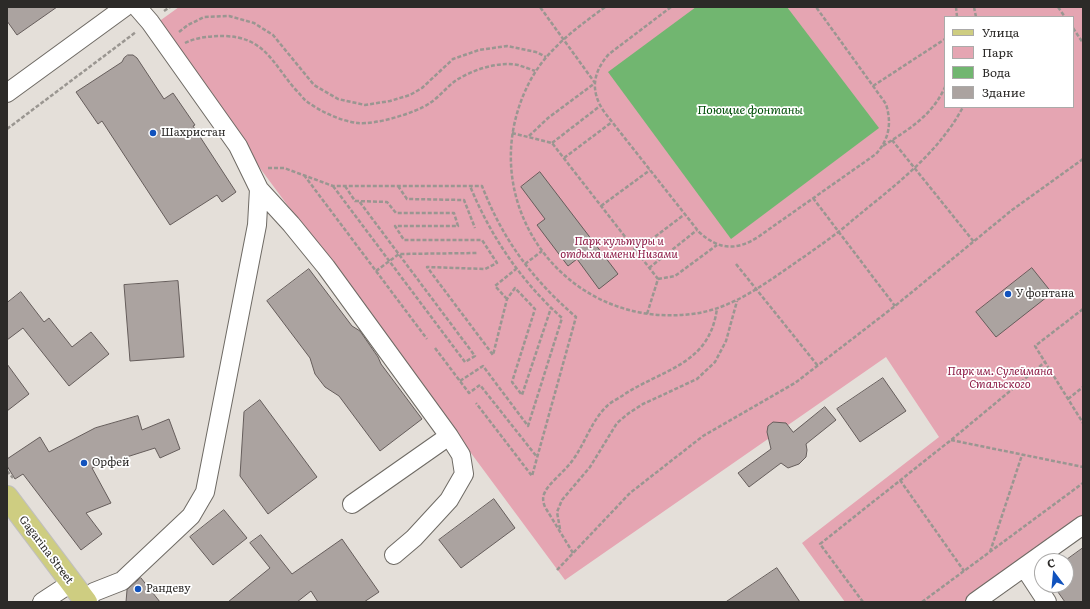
<!DOCTYPE html>
<html>
<head>
<meta charset="utf-8">
<style>
  body { margin:0 }
  #map { position:relative; width:1090px; height:609px; overflow:hidden; background:#e4dfd9; font-family:Literata,serif }
  canvas { display:block }
  .frame { position:absolute; inset:0; border:8px solid #2c2a28; pointer-events:none }
  .legend { position:absolute; left:944px; top:16px; width:130px; height:92px; box-sizing:border-box; background:#fff; border:1px solid #abaaa9; margin:0; padding:5px 7px; list-style:none; font-size:12px; color:#2c2a28 }
  .legend li { display:flex; align-items:center; gap:8px; height:20px }
  .legend b { width:20px; border:1px solid #abaaa9 }
  .north { position:absolute; left:1034px; top:553px; width:40px; height:40px; box-sizing:border-box; background:#fff; border:1px solid #abaaa9; border-radius:50%; rotate:344deg; font-size:11px; font-weight:700; line-height:16px; text-align:center; color:#2c2a28 }
  .north::after { content:''; display:block; margin:auto; width:14px; height:18px; background:#1152bd; clip-path:polygon(50% 0,100% 100%,50% 72%,0 100%) }
</style>
</head>
<body>
<div id="map">
<canvas width="1090" height="609"></canvas>
<div class="frame"></div>
<ul class="legend">
<li><b style="height:5px;background:#cecd81"></b>Улица</li>
<li><b style="height:11px;background:#e5a5b2"></b>Парк</li>
<li><b style="height:11px;background:#71b670"></b>Вода</li>
<li><b style="height:11px;background:#aba3a0"></b>Здание</li>
</ul>
<div class="north">С</div>
</div>
<script>
const c = document.querySelector('canvas').getContext('2d');
c.lineJoin = 'round';
function fillPath(path, color) { c.fillStyle = color; c.fill(path, 'evenodd'); }
function strokePath(path, color, width, dash) { c.strokeStyle = color; c.lineWidth = width; c.lineCap = dash ? 'butt' : 'round'; c.setLineDash(dash || []); c.stroke(path); }
function drawText(font, color, halo, rows, align = 'center') {
  c.font = font + ' Literata,serif'; c.lineWidth = 3.5; c.setLineDash([]); c.textBaseline = 'middle'; c.strokeStyle = halo; c.fillStyle = color; for (const [text, x, y, turn = 0] of rows) {
    c.save(); c.translate(x, y); c.rotate((+turn || 0) * Math.PI / 180); c.textAlign = isNaN(turn) ? turn : align; if (halo) c.strokeText(text, 0, 0); c.fillText(text, 0, 0); c.restore();
  }
}
fillPath(new Path2D(`
  M 179,7 L 1083,7 L 1083,524 L 974,602 L 845,602 L 802,543 L 939,437 L 886,357 L 565,580 L 154,25 ZM 945,17 L 1073,17 L 1073,107 L 945,107 Z`), '#e5a5b2');
fillPath(new Path2D(`
  M 696,7 L 787,7 L 879,128 L 731,239 L 608,72 Z`), '#71b670');
const building = new Path2D(`
  M 7,7 L 57,7 L 17,35 L 7,21 Z
  M 128,55 L 133,55 L 137,58 L 164,99 L 173,93 L 195,125 L 193,126 L 236,192 L 222,202 L 217,195 L 170,225 L 102,121 L 98,124 L 76,92 L 122,62 L 124,58 Z
  M 540,172 L 618,274 L 599,289 L 577,259 L 568,266 L 537,225 L 545,219 L 521,187 Z
  M 1032,268 L 1052,293 L 996,337 L 976,312 Z
  M 309,269 L 352,326 L 360,331 L 378,357 L 381,364 L 422,419 L 380,451 L 339,396 L 325,387 L 315,374 L 310,358 L 267,301 Z
  M 178,281 L 184,357 L 130,361 L 124,285 Z
  M 21,292 L 44,322 L 49,318 L 72,347 L 91,332 L 109,354 L 69,386 L 23,328 L 7,340 L 7,303 Z
  M 7,364 L 29,394 L 7,411 Z
  M 883,378 L 906,411 L 860,442 L 837,409 Z
  M 260,400 L 317,477 L 268,514 L 240,476 L 244,412 Z
  M 825,407 L 836,420 L 806,444 L 807,450 L 806,457 L 799,464 L 788,468 L 781,463 L 749,487 L 738,473 L 771,449 L 767,432 L 768,426 L 773,422 L 786,423 L 793,432 Z
  M 138,416 L 142,430 L 169,419 L 180,449 L 160,458 L 155,448 L 92,468 L 111,503 L 86,513 L 102,534 L 81,550 L 23,474 L 15,479 L 7,466 L 7,459 L 40,437 L 49,452 L 95,428 Z
  M 494,499 L 515,528 L 461,568 L 439,540 Z
  M 224,510 L 247,538 L 213,565 L 190,537 Z
  M 261,535 L 292,574 L 342,539 L 379,592 L 364,602 L 318,602 L 311,591 L 297,602 L 228,602 L 270,568 L 250,543 Z
  M 1083,548 L 1083,602 L 1065,602 L 1053,585 L 1066,585 L 1065,561 Z
  M 777,568 L 800,602 L 726,602 Z
  M 141,578 L 160,602 L 126,602 L 127,590 Z`);
fillPath(building, '#aba3a0');
strokePath(building, '#655d5b', 1);
const minor = new Path2D(`
  M 7,93 L 125,7
  M 259,189 L 291,224 L 326,267 L 449,436 L 352,504
  M 394,555 L 414,538 L 449,500 L 464,474 L 461,455 L 449,436
  M 1024,567 L 1047,602
  M 42,602 L 71,583
  M 85,602 L 94,592 L 122,581 L 191,516 L 205,492 L 257,225 L 259,189 L 238,146 L 150,22 L 137,7
  M 975,602 L 1083,525`);
const major = new Path2D(`
  M 7,497 L 86,602`);
strokePath(minor, '#6e6a64', 20);
strokePath(major, '#c0bfbe', 24);
strokePath(new Path2D(`
  M 605,7 C 574,30 544,51 527,87 C 472,202 565,330 692,314 C 732,309 763,285 795,263 C 815,249 836,235 854,219 C 894,186 938,154 963,107
  M 671,7 L 609,54 C 592,73 590,92 605,113 L 699,232 C 719,250 736,251 758,237 L 876,154 C 889,139 892,124 886,104 L 816,7
  M 956,7 L 957,17
  M 974,7 L 976,17
  M 1058,7 L 1065,17
  M 164,11 L 170,7
  M 1073,28 L 1083,43
  M 179,32 L 188,25 L 204,17 L 229,16 L 254,23 L 273,35 L 314,85 L 338,99 L 365,105 L 390,101 L 410,95 L 422,88 L 453,59 L 479,50 L 507,46 L 536,52 L 546,57
  M 185,43 C 197,37 211,36 224,36 C 264,37 272,62 295,89 C 299,93 302,97 305,100 C 319,111 340,121 358,123 C 375,125 416,113 430,103 C 439,97 446,88 455,81 C 472,70 498,61 518,65 C 524,67 530,69 535,71
  M 873,86 L 945,39
  M 7,129 L 136,32
  M 512,133 L 552,143 L 658,279 L 647,314
  M 529,136 L 548,118 L 595,83 L 540,7
  M 892,140 L 974,242
  M 552,143 L 600,106
  M 883,146 C 909,129 932,116 945,87
  M 564,158 L 612,122
  M 268,168 L 284,168 L 333,186 L 482,186 C 503,240 532,279 576,317 L 532,476 L 476,403
  M 304,175 L 427,339
  M 333,186 L 465,362 L 475,356 L 359,201
  M 345,186 L 355,201 L 387,202 L 396,213 L 454,213 L 458,226 L 395,226 L 404,240 L 482,240 L 497,263 L 485,269 L 427,267 L 493,355 L 507,299 L 515,288 L 535,309 L 512,382 L 522,395 L 551,308
  M 398,186 L 407,199 L 464,200 L 475,228
  M 813,198 L 895,306
  M 601,206 L 650,170
  M 636,251 L 685,214
  M 525,264 L 542,251
  M 736,264 L 818,366
  M 649,268 L 697,230
  M 376,271 L 399,254 L 477,253
  M 658,279 L 675,276 L 717,245
  M 507,299 L 495,286 L 516,269
  M 1083,309 L 1035,346 L 1083,423
  M 435,348 L 469,393 L 480,385 L 537,457
  M 460,381 L 483,366 L 528,426 L 562,318 C 521,281 491,237 470,186
  M 1068,399 L 1083,387
  M 951,440 L 1083,467
  M 7,471 L 13,478
  M 900,480 L 964,571
  M 560,529 L 557,512 L 562,500 L 590,467 L 617,423 L 629,413 L 643,404 L 697,379 L 715,362 L 726,341 L 737,301
  M 990,552 L 1022,455
  M 573,553 L 545,507 C 543,502 542,497 545,492 C 547,486 562,473 567,467 C 584,449 589,423 607,406 C 611,402 617,399 622,396 C 661,369 710,366 717,308
  M 557,570 L 630,493 L 703,436 L 795,383 L 895,306 L 1012,210 L 1083,159
  M 863,602 L 820,544 L 951,440 L 1045,362
  M 922,602 L 1083,483`), '#9a9691', 2.5, [4, 2]);
strokePath(minor, '#fff', 18);
strokePath(major, '#cecd81', 22);
for (const [x, y, r, color] of [
  [153,133,4,"#1152bd"],
  [1008,294,4,"#1152bd"],
  [84,463,4,"#1152bd"],
  [138,589,4,"#1152bd"]
]) { const dot = new Path2D(); dot.arc(x, y, r, 0, 2 * Math.PI); c.fillStyle = color; c.fill(dot); strokePath(dot, '#fff', 1.5); }
drawText('11px', '#2c2a28', '#fff', [
  ["Шахристан",161,133],
  ["У фонтана",1016,294],
  ["Орфей",92,463],
  ["Рандеву",146,589]
], 'left');
drawText('italic 11px', '#8d1a45', '#fff', [
  ["Парк культуры и",619,242],
  ["отдыха имени Низами",619,255],
  ["Парк им. Сулеймана",1000,372],
  ["Стальского",1000,385]
]);
drawText('11px', '#2c2a28', '#fff', [
  ["Gagarina Street",46,550,53]
]);
drawText('italic 12px', '#004f08', '#fff', [
  ["Поющие фонтаны",750,110]
]);
</script>
</body>
</html>
